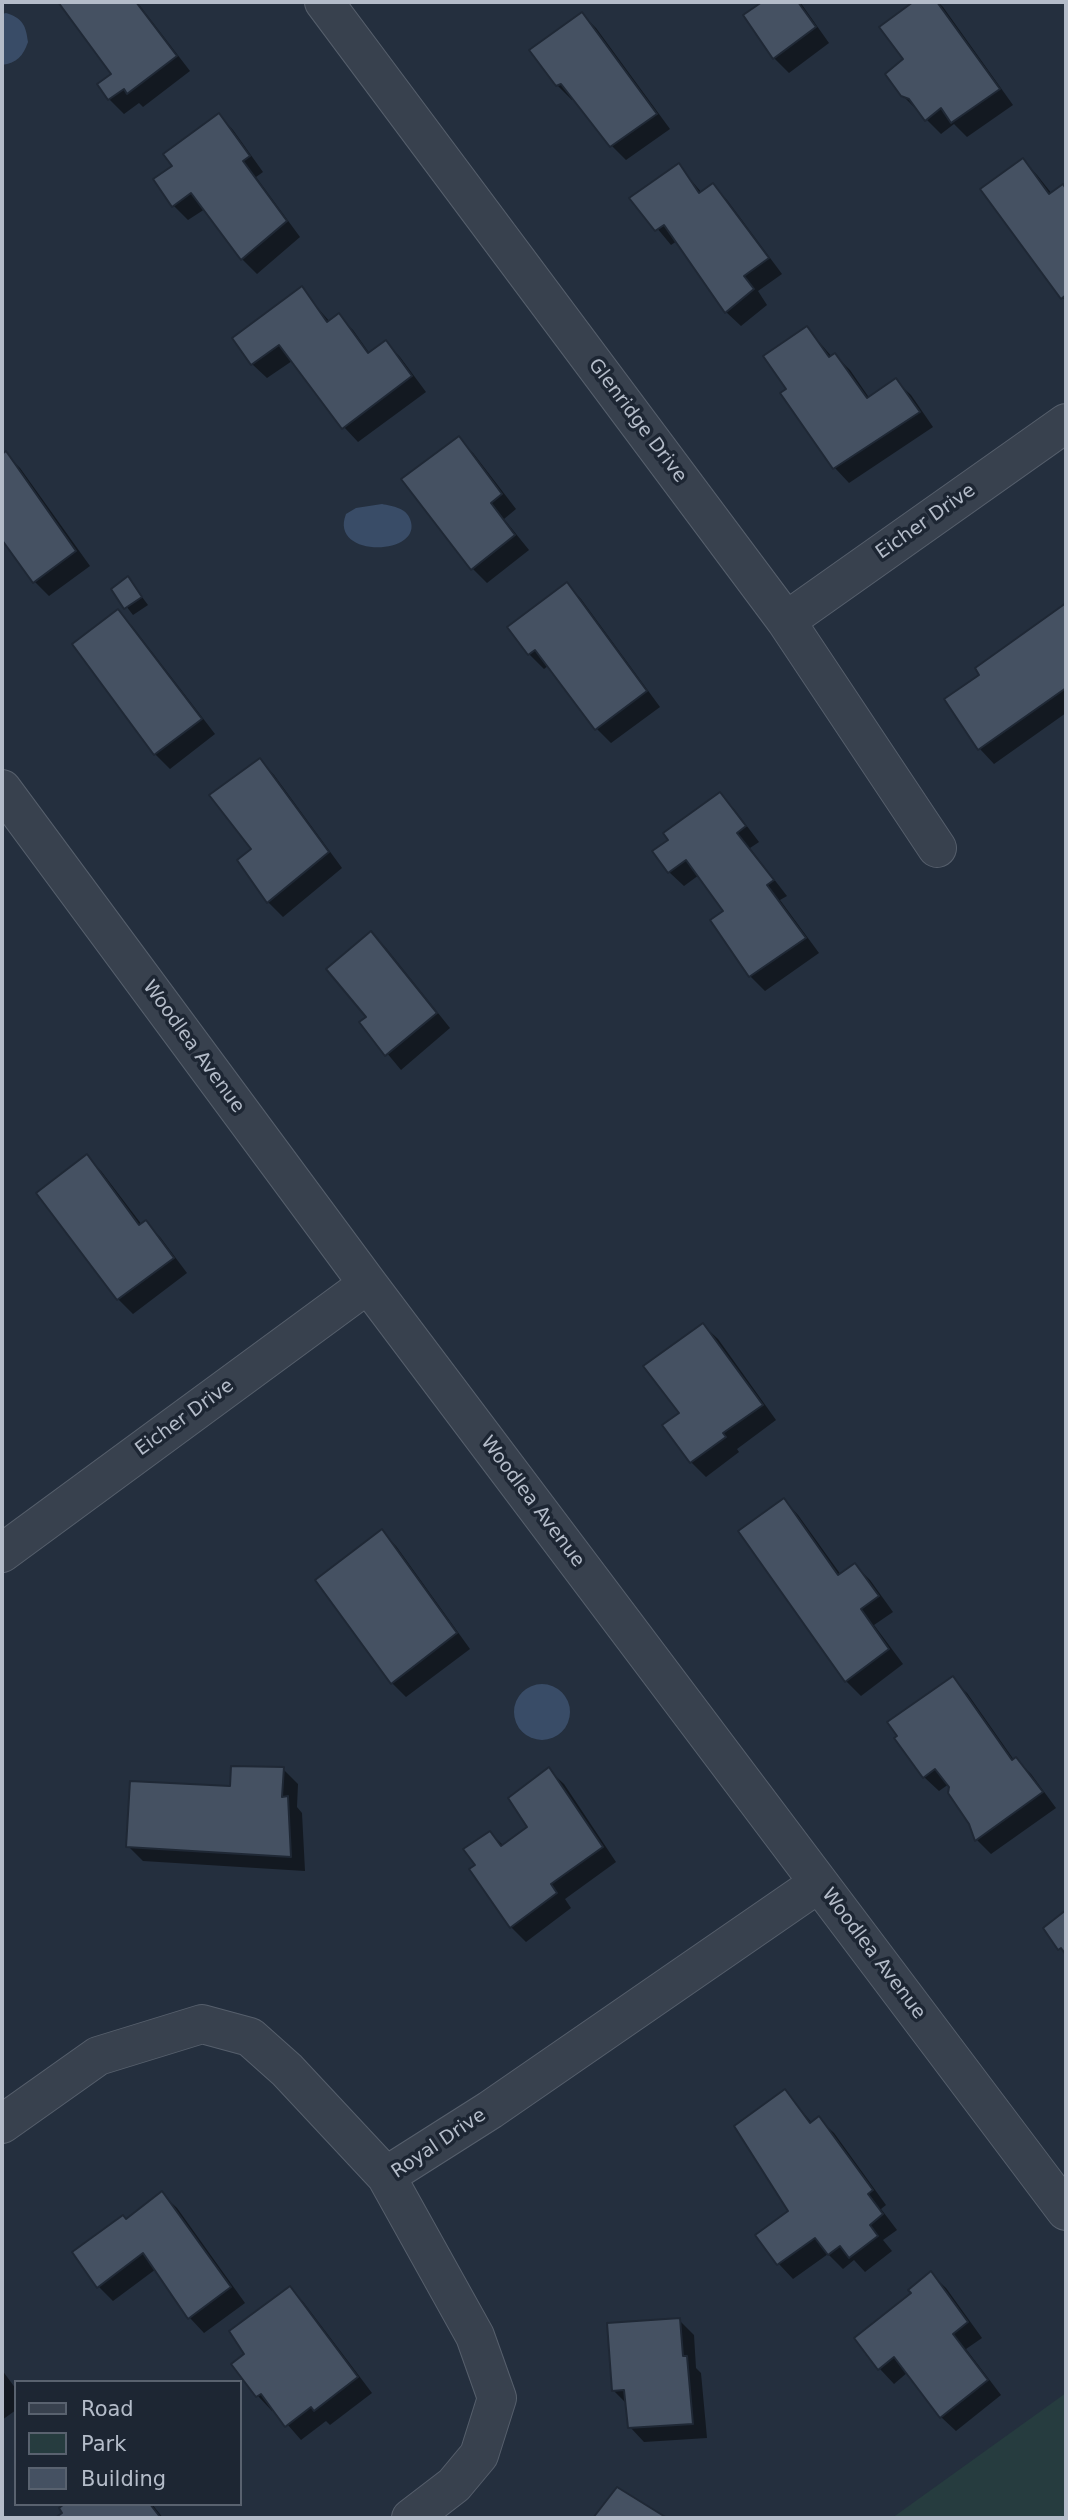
<!DOCTYPE html>
<html>
<head>
<meta charset="utf-8">
<style>
  body { margin:0 }
  #map { position:relative; width:1068px; height:2520px; overflow:hidden; background:#242f3e; font-family:"DejaVu Sans",sans-serif }
  canvas { display:block }
  .frame { position:absolute; inset:0; border:4px solid #b4bcc9; pointer-events:none }
  .legend { position:absolute; left:14px; top:2380px; width:228px; height:126px; box-sizing:border-box; background:#1d2633; border:2px solid #59626f; margin:0; padding:9px 12px; list-style:none; font-size:21px; color:#b4bcc9 }
  .legend li { display:flex; align-items:center; gap:14px; height:35px }
  .legend b { width:35px; border:2px solid #59626f }
</style>
</head>
<body>
<div id="map">
<canvas width="1068" height="2520"></canvas>
<div class="frame"></div>
<ul class="legend">
<li><b style="height:9px;background:#38414e"></b>Road</li>
<li><b style="height:19px;background:#263c3f"></b>Park</li>
<li><b style="height:19px;background:#455162"></b>Building</li>
</ul>
</div>
<script>
const c = document.querySelector('canvas').getContext('2d');
c.lineJoin = 'round';
function fillPath(path, color) { c.fillStyle = color; c.fill(path, 'evenodd'); }
function strokePath(path, color, width, dash) { c.strokeStyle = color; c.lineWidth = width; c.lineCap = dash ? 'butt' : 'round'; c.setLineDash(dash || []); c.stroke(path); }
function drawText(font, color, halo, rows, align = 'center') {
  c.font = font + ' "DejaVu Sans",sans-serif'; c.lineWidth = 7; c.setLineDash([]); c.textBaseline = 'middle'; c.strokeStyle = halo; c.fillStyle = color; for (const [text, x, y, turn = 0] of rows) {
    c.save(); c.translate(x, y); c.rotate((+turn || 0) * Math.PI / 180); c.textAlign = isNaN(turn) ? turn : align; if (halo) c.strokeText(text, 0, 0); c.fillText(text, 0, 0); c.restore();
  }
}
fillPath(new Path2D(`
  M 1066,2393 L 1066,2518 L 892,2518 Z`), '#263c3f');
fillPath(new Path2D(`
  M 6,13 C 23,18 26,26 28,42 C 23,56 17,63 2,65 L 2,14 Z
  M 382,504 C 393,506 406,508 410,519 C 425,556 328,559 346,514 L 356,508 Z
  M514 1712a28 28 0 1 1 56 0a28 28 0 1 1-56 0Z`), '#394c67');
fillPath(new Path2D(`
  M 60,2 L 137,2 L 190,71 L 143,107 L 139,103 L 124,114 L 109,99 L 113,74 Z
  M 765,2 L 800,2 L 829,43 L 789,73 L 774,58 L 745,16 Z
  M 916,2 L 938,2 L 943,7 L 1013,105 L 967,137 L 954,124 L 941,134 L 902,95 L 906,60 L 882,27 Z
  M 582,14 L 596,28 L 670,129 L 626,160 L 611,145 L 575,99 L 572,100 L 557,85 Z
  M 219,115 L 233,130 L 263,172 L 256,177 L 300,237 L 257,274 L 242,259 L 205,209 L 188,220 L 173,205 L 174,167 Z
  M 1023,160 L 1037,175 L 1052,194 L 1063,186 L 1066,190 L 1066,302 L 982,190 Z
  M 679,166 L 702,193 L 713,186 L 727,200 L 782,274 L 758,291 L 767,305 L 741,326 L 726,312 L 677,241 L 671,245 L 632,198 Z
  M 301,289 L 330,322 L 338,316 L 353,330 L 370,354 L 386,342 L 400,357 L 426,392 L 358,442 L 344,427 L 292,361 L 267,378 L 252,364 Z
  M 807,328 L 832,357 L 835,355 L 850,370 L 870,399 L 896,381 L 911,395 L 933,427 L 849,483 L 835,468 L 783,393 L 789,389 Z
  M 458,439 L 473,453 L 516,509 L 504,519 L 529,550 L 487,583 L 472,568 Z
  M 6,454 L 20,468 L 90,566 L 49,596 L 34,581 L 2,537 L 2,456 Z
  M 128,578 L 148,605 L 133,615 L 113,589 Z
  M 567,584 L 581,599 L 660,707 L 611,743 L 597,729 L 549,665 L 544,669 L 529,654 Z
  M 1065,605 L 1066,713 L 994,764 L 980,749 L 947,700 L 982,676 Z
  M 118,611 L 132,626 L 215,734 L 170,769 L 155,754 L 74,644 Z
  M 260,760 L 274,775 L 342,868 L 283,917 L 268,902 L 240,860 L 253,850 Z
  M 720,794 L 734,809 L 759,842 L 750,848 L 787,896 L 780,900 L 819,953 L 765,991 L 750,976 L 725,911 L 699,875 L 684,886 L 669,872 L 671,841 Z
  M 371,933 L 386,948 L 450,1028 L 401,1070 L 362,1023 L 368,1017 Z
  M 86,1157 L 101,1171 L 142,1225 L 146,1223 L 160,1237 L 187,1273 L 133,1314 L 118,1299 L 39,1193 Z
  M 703,1325 L 718,1339 L 776,1420 L 737,1449 L 739,1452 L 706,1477 L 691,1462 L 681,1414 Z
  M 784,1500 L 798,1515 L 841,1575 L 855,1565 L 870,1580 L 893,1612 L 874,1625 L 903,1664 L 861,1696 L 846,1681 Z
  M 382,1532 L 396,1546 L 470,1649 L 406,1697 L 392,1683 Z
  M 952,1679 L 967,1693 L 1014,1760 L 1016,1759 L 1031,1774 L 1056,1808 L 991,1854 L 977,1840 L 949,1784 L 939,1791 L 924,1777 Z
  M 283,1769 L 298,1784 L 297,1807 L 302,1813 L 305,1871 L 143,1861 L 128,1846 L 231,1788 Z
  M 549,1770 L 564,1784 L 616,1862 L 565,1899 L 571,1908 L 526,1942 L 511,1927 L 477,1866 L 490,1833 L 504,1846 L 529,1828 Z
  M 785,2091 L 812,2123 L 819,2119 L 834,2133 L 886,2205 L 881,2209 L 897,2230 L 883,2240 L 892,2251 L 865,2272 L 854,2260 L 843,2269 L 828,2254 L 793,2279 L 779,2264 L 758,2235 L 790,2211 Z
  M 162,2194 L 177,2208 L 245,2303 L 204,2333 L 190,2318 L 156,2269 L 113,2301 L 99,2287 L 126,2220 Z
  M 931,2274 L 946,2288 L 982,2338 L 966,2349 L 1001,2395 L 956,2431 L 941,2417 L 908,2372 L 894,2384 L 880,2369 L 857,2338 L 913,2294 Z
  M 290,2288 L 304,2303 L 372,2393 L 330,2425 L 326,2421 L 301,2440 L 274,2409 L 272,2411 L 258,2396 L 234,2364 L 247,2354 Z
  M 679,2320 L 694,2335 L 696,2368 L 701,2373 L 707,2438 L 644,2442 L 630,2427 L 627,2404 L 614,2391 Z
  M 2,2370 L 16,2389 L 16,2410 L 2,2420 Z
  M 67,2504 L 152,2504 L 163,2518 L 58,2518 L 65,2513 Z`), '#0007');
const building = new Path2D(`
  M 58,2 L 136,2 L 177,56 L 127,94 L 124,89 L 108,100 L 97,84 L 111,74 Z
  M 762,2 L 798,2 L 816,27 L 773,59 L 743,15 Z
  M 913,2 L 937,2 L 1000,89 L 951,123 L 941,108 L 925,121 L 909,99 L 901,96 L 885,74 L 903,59 L 879,27 Z
  M 582,12 L 657,114 L 610,147 L 561,84 L 556,86 L 529,50 Z
  M 219,113 L 250,156 L 243,161 L 287,221 L 241,260 L 191,193 L 172,207 L 153,179 L 172,166 L 163,154 Z
  M 1023,158 L 1049,194 L 1063,184 L 1066,189 L 1066,295 L 1061,299 L 980,189 Z
  M 679,163 L 699,193 L 713,183 L 769,258 L 744,276 L 754,289 L 725,313 L 664,225 L 655,231 L 629,198 Z
  M 302,286 L 327,322 L 339,313 L 368,353 L 386,340 L 412,376 L 342,429 L 279,345 L 251,365 L 232,338 Z
  M 807,326 L 829,357 L 835,353 L 867,398 L 896,378 L 920,412 L 833,469 L 780,393 L 786,389 L 763,356 Z
  M 459,436 L 502,494 L 491,503 L 515,535 L 471,570 L 401,479 Z
  M 6,451 L 76,551 L 33,583 L 2,540 L 2,454 Z
  M 128,576 L 142,597 L 124,609 L 111,589 Z
  M 567,582 L 647,691 L 595,730 L 535,650 L 528,655 L 507,627 Z
  M 1066,603 L 1066,688 L 978,750 L 944,699 L 979,675 L 975,668 Z
  M 118,609 L 202,719 L 154,755 L 72,644 Z
  M 260,758 L 329,852 L 267,903 L 237,860 L 251,849 L 209,795 Z
  M 720,792 L 746,826 L 737,833 L 774,880 L 767,885 L 806,938 L 749,977 L 710,920 L 723,911 L 686,860 L 668,873 L 652,851 L 668,840 L 663,833 Z
  M 371,931 L 437,1013 L 385,1056 L 359,1022 L 366,1017 L 326,969 Z
  M 87,1154 L 139,1225 L 146,1220 L 174,1258 L 117,1300 L 36,1193 Z
  M 703,1323 L 763,1405 L 723,1433 L 726,1437 L 690,1463 L 662,1425 L 679,1413 L 643,1366 Z
  M 784,1498 L 838,1575 L 855,1563 L 879,1596 L 861,1609 L 889,1649 L 845,1682 L 738,1531 Z
  M 382,1529 L 457,1633 L 391,1684 L 315,1580 Z
  M 953,1676 L 1012,1760 L 1016,1757 L 1043,1792 L 975,1841 L 969,1824 L 948,1793 L 949,1787 L 935,1769 L 923,1778 L 894,1738 L 897,1736 L 887,1722 Z
  M 231,1766 L 284,1767 L 282,1797 L 288,1796 L 291,1857 L 126,1847 L 130,1781 L 230,1786 Z
  M 549,1767 L 603,1847 L 551,1884 L 557,1893 L 510,1928 L 469,1869 L 475,1865 L 463,1849 L 490,1831 L 501,1846 L 527,1827 L 508,1798 Z
  M 1066,1910 L 1066,1955 L 1061,1948 L 1058,1950 L 1043,1928 Z
  M 785,2089 L 810,2123 L 819,2116 L 873,2190 L 868,2194 L 883,2214 L 870,2225 L 878,2236 L 849,2258 L 840,2246 L 828,2255 L 815,2238 L 777,2265 L 755,2235 L 788,2211 L 734,2126 Z
  M 162,2191 L 231,2287 L 188,2319 L 143,2253 L 97,2288 L 72,2252 L 123,2215 L 126,2219 Z
  M 931,2271 L 968,2322 L 953,2334 L 988,2380 L 940,2418 L 894,2357 L 878,2370 L 854,2338 L 911,2293 L 908,2290 Z
  M 290,2286 L 358,2377 L 314,2411 L 311,2407 L 285,2427 L 261,2394 L 256,2397 L 231,2364 L 244,2354 L 229,2331 Z
  M 680,2318 L 683,2356 L 687,2356 L 693,2424 L 628,2428 L 624,2390 L 612,2391 L 607,2323 Z
  M 617,2487 L 667,2518 L 593,2518 Z
  M 64,2504 L 150,2504 L 160,2517 L 55,2518 L 62,2513 L 59,2508 Z`);
fillPath(building, '#455162');
strokePath(building, '#1f2835', 2);
const street = new Path2D(`
  M 324,2 L 786,621 L 937,848
  M 786,621 L 1066,423
  M 2,789 L 368,1284 L 1066,2211
  M 2,1553 L 368,1284
  M 2,2124 L 98,2056 L 202,2024 L 250,2037 L 287,2070 L 386,2176 L 475,2336 L 497,2398 L 479,2455 L 454,2485 L 411,2518
  M 386,2176 L 490,2110 L 819,1883`);
strokePath(street, '#565f6c', 40);
strokePath(street, '#38414e', 38);
drawText('19px', '#b4bcc9', '#1d2633', [
  ["Glenridge Drive",637,421,53],
  ["Eicher Drive",926,522,-35],
  ["Woodlea Avenue",193,1047,54],
  ["Eicher Drive",185,1418,-36],
  ["Woodlea Avenue",532,1502,53],
  ["Woodlea Avenue",873,1954,53],
  ["Royal Drive",439,2144,-34]
]);
</script>
</body>
</html>
